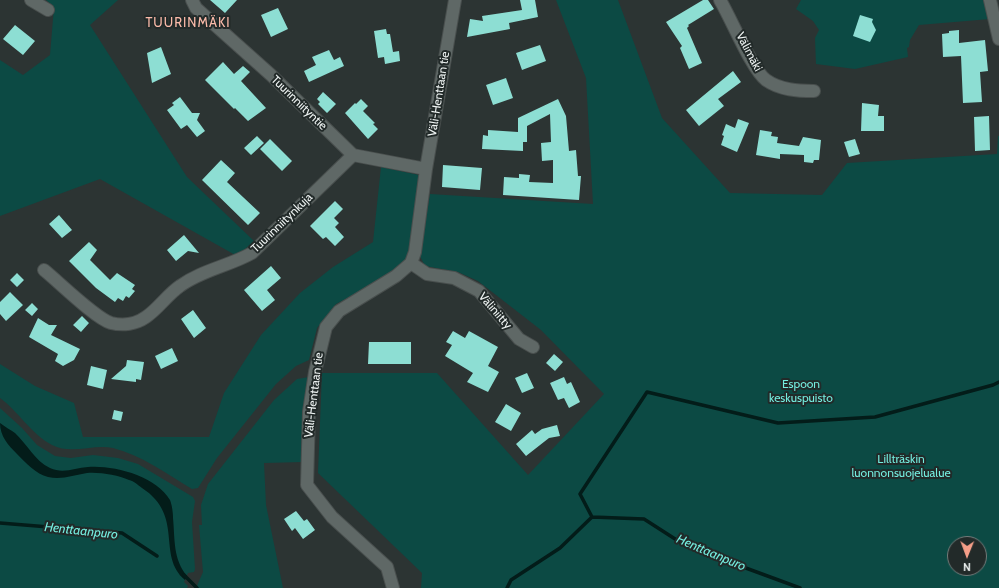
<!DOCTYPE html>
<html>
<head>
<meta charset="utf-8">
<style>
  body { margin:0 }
  #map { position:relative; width:999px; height:588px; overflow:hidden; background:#2c3433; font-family:Cabin,sans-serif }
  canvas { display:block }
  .north { position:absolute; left:947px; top:536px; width:40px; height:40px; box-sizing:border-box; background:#222a29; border:1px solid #747b7a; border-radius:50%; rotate:181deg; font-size:11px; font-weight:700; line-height:16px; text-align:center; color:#f0f5f4 }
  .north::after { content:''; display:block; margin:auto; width:14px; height:18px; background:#f49e88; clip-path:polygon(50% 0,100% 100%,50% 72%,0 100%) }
</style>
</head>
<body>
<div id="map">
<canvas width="999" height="588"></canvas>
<div class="north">N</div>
</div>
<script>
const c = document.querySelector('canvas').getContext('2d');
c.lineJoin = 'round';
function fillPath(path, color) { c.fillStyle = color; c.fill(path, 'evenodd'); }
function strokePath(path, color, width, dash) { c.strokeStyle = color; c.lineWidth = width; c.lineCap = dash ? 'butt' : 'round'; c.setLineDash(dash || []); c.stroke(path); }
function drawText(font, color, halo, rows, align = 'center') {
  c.font = font + ' Cabin,sans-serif'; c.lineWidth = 4; c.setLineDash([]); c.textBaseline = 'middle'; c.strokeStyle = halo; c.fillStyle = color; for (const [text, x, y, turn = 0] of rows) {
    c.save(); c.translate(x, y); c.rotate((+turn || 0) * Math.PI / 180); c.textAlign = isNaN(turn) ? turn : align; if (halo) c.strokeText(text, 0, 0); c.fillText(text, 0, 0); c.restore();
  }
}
fillPath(new Path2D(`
  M 46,0 L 118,0 L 90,25 L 187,177 L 254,241 L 237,256 L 100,179 L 0,216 L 0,60 L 23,75 L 50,55 L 54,7 Z
  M 556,0 L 618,0 L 662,118 L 730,193 L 822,195 L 847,163 L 997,154 L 998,136 L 999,136 L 999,588 L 421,588 L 422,573 L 318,473 L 322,373 L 437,373 L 528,475 L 604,394 L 541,330 L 478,281 L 458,272 L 425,266 L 420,256 L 430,194 L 593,204 L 586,78 ZM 955,544 L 979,544 L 979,568 L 955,568 Z
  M 801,0 L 985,0 L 990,19 L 919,25 L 910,40 L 909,47 L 907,48 L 908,57 L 855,69 L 816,64 L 815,38 L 819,30 L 813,21 L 796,9 Z
  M 381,167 L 419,175 L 421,181 L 412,245 L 404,263 L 384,279 L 336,304 L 317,328 L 309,360 L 296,366 L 276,384 L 217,458 L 198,488 L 192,489 C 167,474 141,455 113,448 C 93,444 71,455 52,445 C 31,434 19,412 0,398 L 0,364 L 35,386 L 74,403 L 83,437 L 209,437 L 224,393 L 261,335 L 300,293 L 333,267 L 373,242 Z
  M 309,377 L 303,462 L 264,463 L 266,505 L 283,588 L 196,588 L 203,572 L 199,525 L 202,525 L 201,505 L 208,484 L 274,400 L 297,379 Z
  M 0,408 L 22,428 L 37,445 L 55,456 L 71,458 L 93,455 L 118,458 L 138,464 L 193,497 L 195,501 L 192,522 L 195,569 L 194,572 L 188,573 L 184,582 L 188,586 L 187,588 L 0,588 Z`), '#0c4a44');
fillPath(new Path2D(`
  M 0,423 C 5,427 11,430 15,433 C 27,444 35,461 50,468 C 63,474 75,468 88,467 C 114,465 156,476 170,500 C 172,505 173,513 173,518 C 175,540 173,559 187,576 L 185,580 C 156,555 185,516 142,488 C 138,485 134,481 129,480 C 118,475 100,472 87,473 C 74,475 62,480 48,477 C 36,474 26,463 17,454 C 8,445 0,436 0,423 Z`), '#031c19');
strokePath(new Path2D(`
  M 592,517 L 580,494 L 647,392 L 778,423 L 875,417 L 993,385 L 999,382
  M 0,523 L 122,533 L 157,556
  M 184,575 L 197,588
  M 507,588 L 511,580 L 560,548 L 592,517 L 644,519 L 686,546 L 800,588`), '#031c19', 3.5);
fillPath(new Path2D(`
  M 210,0 L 237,0 L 225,13 Z
  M 520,0 L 535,0 L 538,17 L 509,23 L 510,29 L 467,37 L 470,19 L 483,21 L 482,16 L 522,10 Z
  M 703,0 L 708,0 L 714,9 L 688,25 L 689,26 L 687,28 L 702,63 L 689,69 L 680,48 L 682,46 L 666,22 Z
  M 278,8 L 288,29 L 271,37 L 261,15 Z
  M 860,15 L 873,19 L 872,22 L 876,30 L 870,42 L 853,36 Z
  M 15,25 L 35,41 L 23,55 L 3,39 Z
  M 386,29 L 387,34 L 390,34 L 393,52 L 399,51 L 400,61 L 385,64 L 384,57 L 378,58 L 374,31 Z
  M 959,30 L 959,43 L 985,40 L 988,71 L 980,72 L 982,102 L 963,103 L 961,56 L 943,57 L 942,34 L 949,33 L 949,31 Z
  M 540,45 L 546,61 L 522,70 L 516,53 Z
  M 161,47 L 171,74 L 152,83 L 147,53 Z
  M 329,50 L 334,60 L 340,57 L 344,66 L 309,82 L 304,71 L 316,65 L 312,57 Z
  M 223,62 L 234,74 L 243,66 L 250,72 L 241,81 L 266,108 L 248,121 L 235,108 L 234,109 L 205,80 Z
  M 733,71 L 741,82 L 718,99 L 724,106 L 699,126 L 686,110 Z
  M 506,78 L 513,98 L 493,105 L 486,85 Z
  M 323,92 L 336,104 L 327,113 L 318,104 L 320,102 L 317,99 Z
  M 180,97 L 192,113 L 200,113 L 197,120 L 205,131 L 197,137 L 187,125 L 181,129 L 167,110 L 174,105 L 172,103 Z
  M 361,99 L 368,106 L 363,111 L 375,123 L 373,124 L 378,129 L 368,139 L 345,113 L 355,103 L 356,104 Z
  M 558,99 L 566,116 L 569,151 L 576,150 L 578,176 L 581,176 L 579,200 L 503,195 L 504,177 L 519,178 L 519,174 L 530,175 L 529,182 L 553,183 L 553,160 L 542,161 L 541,143 L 551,142 L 550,114 L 527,126 L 527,142 L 523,142 L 523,151 L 482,149 L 483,135 L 488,136 L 488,130 L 518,132 L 518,118 Z
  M 862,103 L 879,105 L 878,116 L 884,116 L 884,131 L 861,131 Z
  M 989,116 L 990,150 L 975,151 L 974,117 Z
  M 738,119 L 749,123 L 737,152 L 721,145 L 724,136 L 722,135 L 726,124 L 735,128 Z
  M 760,130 L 772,132 L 771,136 L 778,137 L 777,143 L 799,146 L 803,137 L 821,140 L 819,160 L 814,160 L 813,163 L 804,162 L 804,155 L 780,154 L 780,159 L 756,155 Z
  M 257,136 L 264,143 L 251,155 L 244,148 Z
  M 270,139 L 292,161 L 282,171 L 260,149 Z
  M 855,139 L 860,154 L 849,157 L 844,142 Z
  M 221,160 L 235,173 L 227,182 L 260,213 L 248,225 L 202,180 Z
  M 443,165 L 482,168 L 480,190 L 442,187 Z
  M 335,201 L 343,209 L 334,218 L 339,223 L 335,227 L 344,237 L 335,246 L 326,237 L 323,239 L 310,226 Z
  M 59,215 L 72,230 L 62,238 L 49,224 Z
  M 184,235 L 199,253 L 188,251 L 176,261 L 167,250 Z
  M 89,242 L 97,250 L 90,260 L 110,280 L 117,273 L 135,285 L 132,289 L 135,291 L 129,298 L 126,296 L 123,301 L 118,298 L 115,302 L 96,288 L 69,261 Z
  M 271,266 L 281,278 L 267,290 L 275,300 L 262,311 L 244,290 Z
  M 17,273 L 24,280 L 17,287 L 10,280 Z
  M 10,292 L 23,305 L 6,321 L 0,314 L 0,302 Z
  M 32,303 L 38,309 L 32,316 L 25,310 Z
  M 193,310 L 206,328 L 194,338 L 181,319 Z
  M 82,316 L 89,323 L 81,332 L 73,325 Z
  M 38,318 L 49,325 L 57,325 L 51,335 L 80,349 L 74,360 L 63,366 L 55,361 L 58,354 L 29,337 Z
  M 453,331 L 465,338 L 469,331 L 498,347 L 488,366 L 499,372 L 488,392 L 467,382 L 473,373 L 445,356 L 452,345 L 446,342 Z
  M 369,342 L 411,342 L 411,364 L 368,364 Z
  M 172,348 L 178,361 L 161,369 L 155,356 Z
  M 554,354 L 563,362 L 555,371 L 546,363 Z
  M 127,360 L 144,362 L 141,380 L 136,379 L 136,382 L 111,379 L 126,366 Z
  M 91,366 L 107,370 L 103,389 L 87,385 Z
  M 527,373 L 534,388 L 522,393 L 515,378 Z
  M 564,377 L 567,384 L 571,382 L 580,402 L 569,408 L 564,398 L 558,400 L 550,383 Z
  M 506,404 L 521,413 L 511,431 L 495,422 Z
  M 114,410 L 123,412 L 121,421 L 112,419 Z
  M 557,425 L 560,436 L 549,438 L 526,456 L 516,444 L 532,430 L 535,434 L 542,429 Z
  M 296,511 L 304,521 L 307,519 L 315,530 L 303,539 L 295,528 L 292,531 L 284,519 Z`), '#8dded3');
const minor = new Path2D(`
  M 31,0 L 48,10
  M 192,0 L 196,8 L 271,75 L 353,155 L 426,169
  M 720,0 C 731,18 752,70 766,80 C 780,90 798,91 814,91
  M 990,0 L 999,39
  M 411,263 L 427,274 L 454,278 L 479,291 L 519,339 L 533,347
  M 44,270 C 59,282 95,318 111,323 C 123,326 136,324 146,317 C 159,308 167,295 180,286 C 202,270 229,266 252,253 L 353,155
  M 393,588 L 387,567 L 332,517 L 307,485 L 309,412 L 315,372 L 326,327 L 339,311 L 396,276 L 411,263 L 415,252 L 426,169 L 455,0`);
strokePath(minor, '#494f4e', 14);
strokePath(minor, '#5f6866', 12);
drawText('12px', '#f0f5f4', '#222a29', [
  ["Välimäki",749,52,62],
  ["Väli-Henttaan tie",439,94,-81],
  ["Tuurinniityntie",299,103,44],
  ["Tuurinniitynkuja",282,223,-44],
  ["Väliniitty",495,311,49],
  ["Väli-Henttaan tie",314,395,-83]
]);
drawText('12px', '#74eddf', '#222a29', [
  ["Espoon",801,384],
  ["keskuspuisto",801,398],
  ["Lillträskin",901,459],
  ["luonnonsuojelualue",901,473]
]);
c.letterSpacing = '1px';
drawText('13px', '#fcbbaa', '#222a29', [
  ["TUURINMÄKI",188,23]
]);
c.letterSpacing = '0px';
drawText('italic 13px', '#74eddf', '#222a29', [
  ["Henttaanpuro",81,531,6],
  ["Henttaanpuro",711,553,23]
]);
</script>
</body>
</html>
